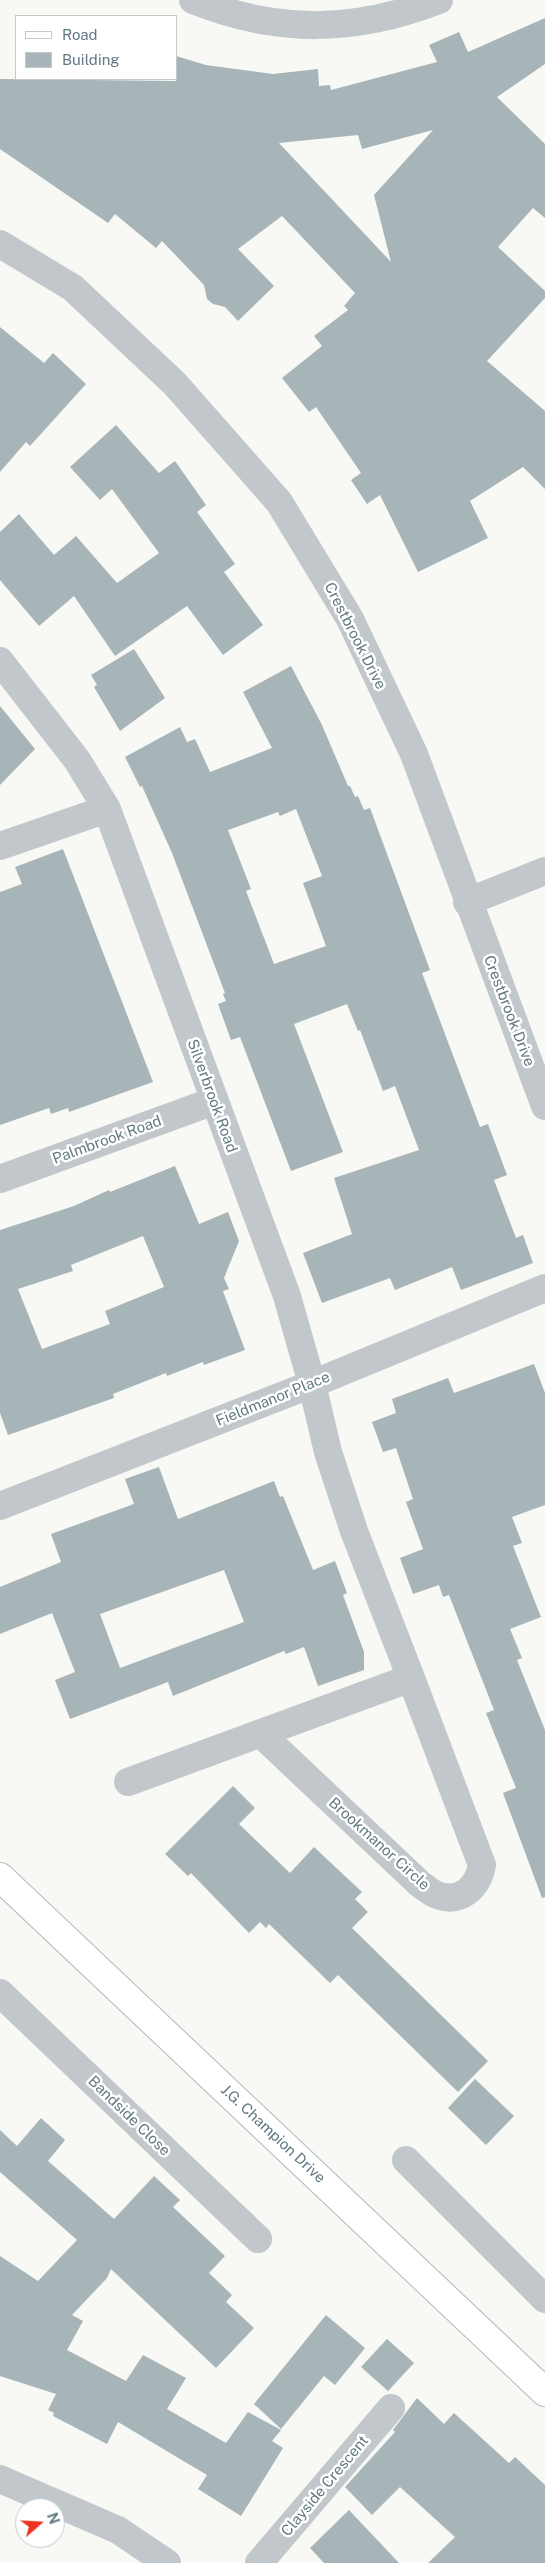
<!DOCTYPE html>
<html>
<head>
<meta charset="utf-8">
<style>
  body { margin:0 }
  #map { position:relative; width:545px; height:2563px; overflow:hidden; background:#f8f8f5; font-family:"Public Sans",sans-serif }
  canvas { display:block }
  .legend { position:absolute; left:15px; top:15px; width:162px; height:65px; box-sizing:border-box; background:#fff; border:1px solid #c0c9cd; margin:0; padding:6px 9px; list-style:none; font-size:15px; color:#617983 }
  .legend li { display:flex; align-items:center; gap:10px; height:25px }
  .legend b { width:25px; border:1px solid #c0c9cd }
  .north { position:absolute; left:15px; top:2498px; width:50px; height:50px; box-sizing:border-box; background:#fff; border:1px solid #c0c9cd; border-radius:50%; rotate:71deg; font-size:14px; font-weight:700; line-height:20px; text-align:center; color:#617983 }
  .north::after { content:''; display:block; margin:auto; width:18px; height:22px; background:#ef321f; clip-path:polygon(50% 0,100% 100%,50% 72%,0 100%) }
</style>
</head>
<body>
<div id="map">
<canvas width="545" height="2563"></canvas>
<ul class="legend">
<li><b style="height:6px;background:#fff"></b>Road</li>
<li><b style="height:14px;background:#a7b4b8"></b>Building</li>
</ul>
<div class="north">N</div>
</div>
<script>
const c = document.querySelector('canvas').getContext('2d');
c.lineJoin = 'round';
function fillPath(path, color) { c.fillStyle = color; c.fill(path, 'evenodd'); }
function strokePath(path, color, width, dash) { c.strokeStyle = color; c.lineWidth = width; c.lineCap = dash ? 'butt' : 'round'; c.setLineDash(dash || []); c.stroke(path); }
function drawText(font, color, halo, rows, align = 'center') {
  c.font = font + ' "Public Sans",sans-serif'; c.lineWidth = 5; c.setLineDash([]); c.textBaseline = 'middle'; c.strokeStyle = halo; c.fillStyle = color; for (const [text, x, y, turn = 0] of rows) {
    c.save(); c.translate(x, y); c.rotate((+turn || 0) * Math.PI / 180); c.textAlign = isNaN(turn) ? turn : align; if (halo) c.strokeText(text, 0, 0); c.fillText(text, 0, 0); c.restore();
  }
}
fillPath(new Path2D(`
  M 545,18 L 545,64 L 497,97 L 545,144 L 545,218 L 533,208 L 498,247 L 545,291 L 545,298 L 487,361 L 545,411 L 545,489 L 523,467 L 470,501 L 488,538 L 418,572 L 380,495 L 367,504 L 351,480 L 361,473 L 316,407 L 309,412 L 282,378 L 322,346 L 314,336 L 348,310 L 344,306 L 355,293 L 282,216 L 238,249 L 274,286 L 238,321 L 225,307 L 213,304 L 207,299 L 204,285 L 162,241 L 156,248 L 115,214 L 108,223 L 0,149 L 0,79 L 176,81 L 176,56 L 206,65 L 273,74 L 318,69 L 319,86 L 330,85 L 331,90 L 437,62 L 429,45 L 459,32 L 468,52 ZM 433,130 L 374,195 L 391,262 L 279,143 L 358,135 L 362,149 Z
  M 0,327 L 44,363 L 53,353 L 86,384 L 30,446 L 26,442 L 0,472 Z
  M 116,425 L 159,473 L 175,461 L 206,505 L 197,512 L 235,564 L 224,572 L 263,625 L 223,655 L 187,606 L 115,656 L 74,596 L 39,626 L 0,580 L 0,532 L 19,514 L 54,555 L 76,536 L 117,583 L 159,553 L 112,489 L 100,500 L 70,467 Z
  M 134,649 L 165,698 L 120,731 L 94,687 L 97,685 L 91,675 Z
  M 291,666 L 322,725 L 348,786 L 350,786 L 355,797 L 358,796 L 364,810 L 370,808 L 430,970 L 422,973 L 480,1127 L 488,1124 L 507,1175 L 494,1180 L 516,1238 L 523,1235 L 533,1263 L 461,1290 L 452,1267 L 395,1290 L 390,1278 L 322,1303 L 303,1253 L 352,1234 L 334,1178 L 419,1150 L 395,1086 L 383,1091 L 360,1030 L 358,1031 L 347,1004 L 294,1024 L 343,1152 L 291,1171 L 240,1037 L 231,1040 L 218,1004 L 226,1001 L 223,994 L 225,993 L 172,853 L 142,786 L 140,787 L 125,757 L 180,727 L 187,742 L 195,739 L 210,772 L 272,748 L 243,692 ZM 296,809 L 322,876 L 303,883 L 326,946 L 274,964 L 246,891 L 251,889 L 228,830 L 278,812 L 280,816 Z
  M 0,706 L 35,749 L 0,785 Z
  M 63,849 L 153,1082 L 69,1112 L 68,1108 L 51,1114 L 49,1108 L 0,1125 L 0,892 L 22,884 L 15,867 Z
  M 175,1166 L 199,1224 L 228,1212 L 239,1241 L 224,1278 L 229,1289 L 223,1291 L 245,1350 L 204,1365 L 203,1362 L 167,1376 L 166,1373 L 113,1394 L 114,1398 L 8,1435 L 0,1413 L 0,1230 L 74,1206 L 109,1190 L 110,1192 ZM 143,1236 L 164,1287 L 105,1311 L 110,1324 L 42,1349 L 18,1289 L 73,1271 L 71,1265 Z
  M 534,1364 L 545,1393 L 545,1505 L 512,1517 L 522,1543 L 513,1546 L 541,1617 L 510,1629 L 522,1658 L 517,1660 L 545,1730 L 545,1897 L 542,1898 L 503,1793 L 516,1788 L 486,1713 L 494,1710 L 449,1595 L 443,1597 L 439,1585 L 413,1594 L 400,1558 L 423,1549 L 406,1502 L 413,1499 L 396,1448 L 383,1452 L 372,1422 L 396,1413 L 392,1399 L 448,1378 L 454,1393 Z
  M 159,1467 L 178,1519 L 274,1481 L 280,1497 L 283,1496 L 313,1570 L 335,1561 L 347,1593 L 343,1595 L 364,1652 L 364,1670 L 318,1686 L 304,1647 L 286,1654 L 284,1651 L 173,1696 L 168,1682 L 70,1719 L 55,1680 L 75,1672 L 52,1613 L 0,1634 L 0,1587 L 61,1562 L 51,1534 L 134,1504 L 125,1479 ZM 224,1570 L 244,1622 L 120,1668 L 100,1614 Z
  M 233,1786 L 255,1808 L 239,1824 L 290,1873 L 314,1847 L 362,1892 L 355,1899 L 368,1912 L 352,1928 L 488,2061 L 458,2092 L 338,1975 L 330,1983 L 269,1924 L 266,1928 L 260,1922 L 249,1933 L 191,1873 L 188,1876 L 165,1854 Z
  M 475,2079 L 514,2116 L 486,2145 L 448,2108 Z
  M 41,2118 L 65,2140 L 48,2161 L 114,2219 L 154,2176 L 180,2200 L 173,2207 L 225,2256 L 209,2273 L 232,2295 L 226,2302 L 254,2328 L 216,2368 L 111,2269 L 107,2278 L 72,2315 L 83,2321 L 67,2350 L 126,2381 L 143,2355 L 186,2378 L 167,2409 L 226,2443 L 248,2412 L 281,2430 L 272,2441 L 283,2448 L 241,2516 L 198,2489 L 207,2475 L 118,2422 L 107,2444 L 53,2416 L 54,2413 L 48,2410 L 56,2394 L 0,2376 L 0,2256 L 38,2281 L 77,2240 L 0,2172 L 0,2130 L 17,2146 Z
  M 326,2315 L 365,2348 L 335,2385 L 324,2376 L 281,2429 L 254,2404 Z
  M 387,2339 L 414,2363 L 388,2391 L 361,2367 Z
  M 417,2398 L 444,2424 L 454,2413 L 509,2463 L 515,2457 L 545,2485 L 545,2563 L 428,2563 L 455,2537 L 400,2487 L 372,2515 L 345,2487 L 395,2432 L 393,2430 Z
  M 349,2510 L 399,2563 L 324,2563 L 310,2548 Z`), '#a7b4b8');
const secondary = new Path2D(`
  M 0,1877 L 545,2392`);
strokePath(secondary, '#b3bbbf', 30);
strokePath(new Path2D(`
  M 193,0 C 278,34 354,33 439,0
  M 0,244 L 73,288 L 175,384 L 279,502 L 350,619 L 414,754 L 545,1106
  M 0,661 L 77,760 L 107,809 L 287,1296 L 312,1384 L 328,1452 L 354,1531 L 411,1678 L 128,1782
  M 0,846 L 107,809
  M 467,902 L 545,871
  M 0,1179 L 214,1101
  M 0,1506 L 312,1384 L 545,1288
  M 261,1734 L 420,1884 C 425,1887 431,1893 437,1895 C 461,1904 478,1887 482,1865 L 411,1678
  M 0,1993 L 258,2239
  M 406,2160 L 545,2299
  M 0,2479 L 118,2530 L 167,2563
  M 259,2563 L 391,2408`), '#c1c7ca', 28);
strokePath(secondary, '#fff', 28);
drawText('15px', '#617983', '#fff', [
  ["Crestbrook Drive",355,636,63],
  ["Crestbrook Drive",509,1011,69],
  ["Silverbrook Road",212,1096,70],
  ["Palmbrook Road",107,1140,-20],
  ["Fieldmanor Place",273,1399,-22],
  ["Brookmanor Circle",379,1844,42],
  ["Bandside Close",129,2116,44],
  ["J.G. Champion Drive",273,2134,43],
  ["Clayside Crescent",325,2486,-50]
]);
</script>
</body>
</html>
